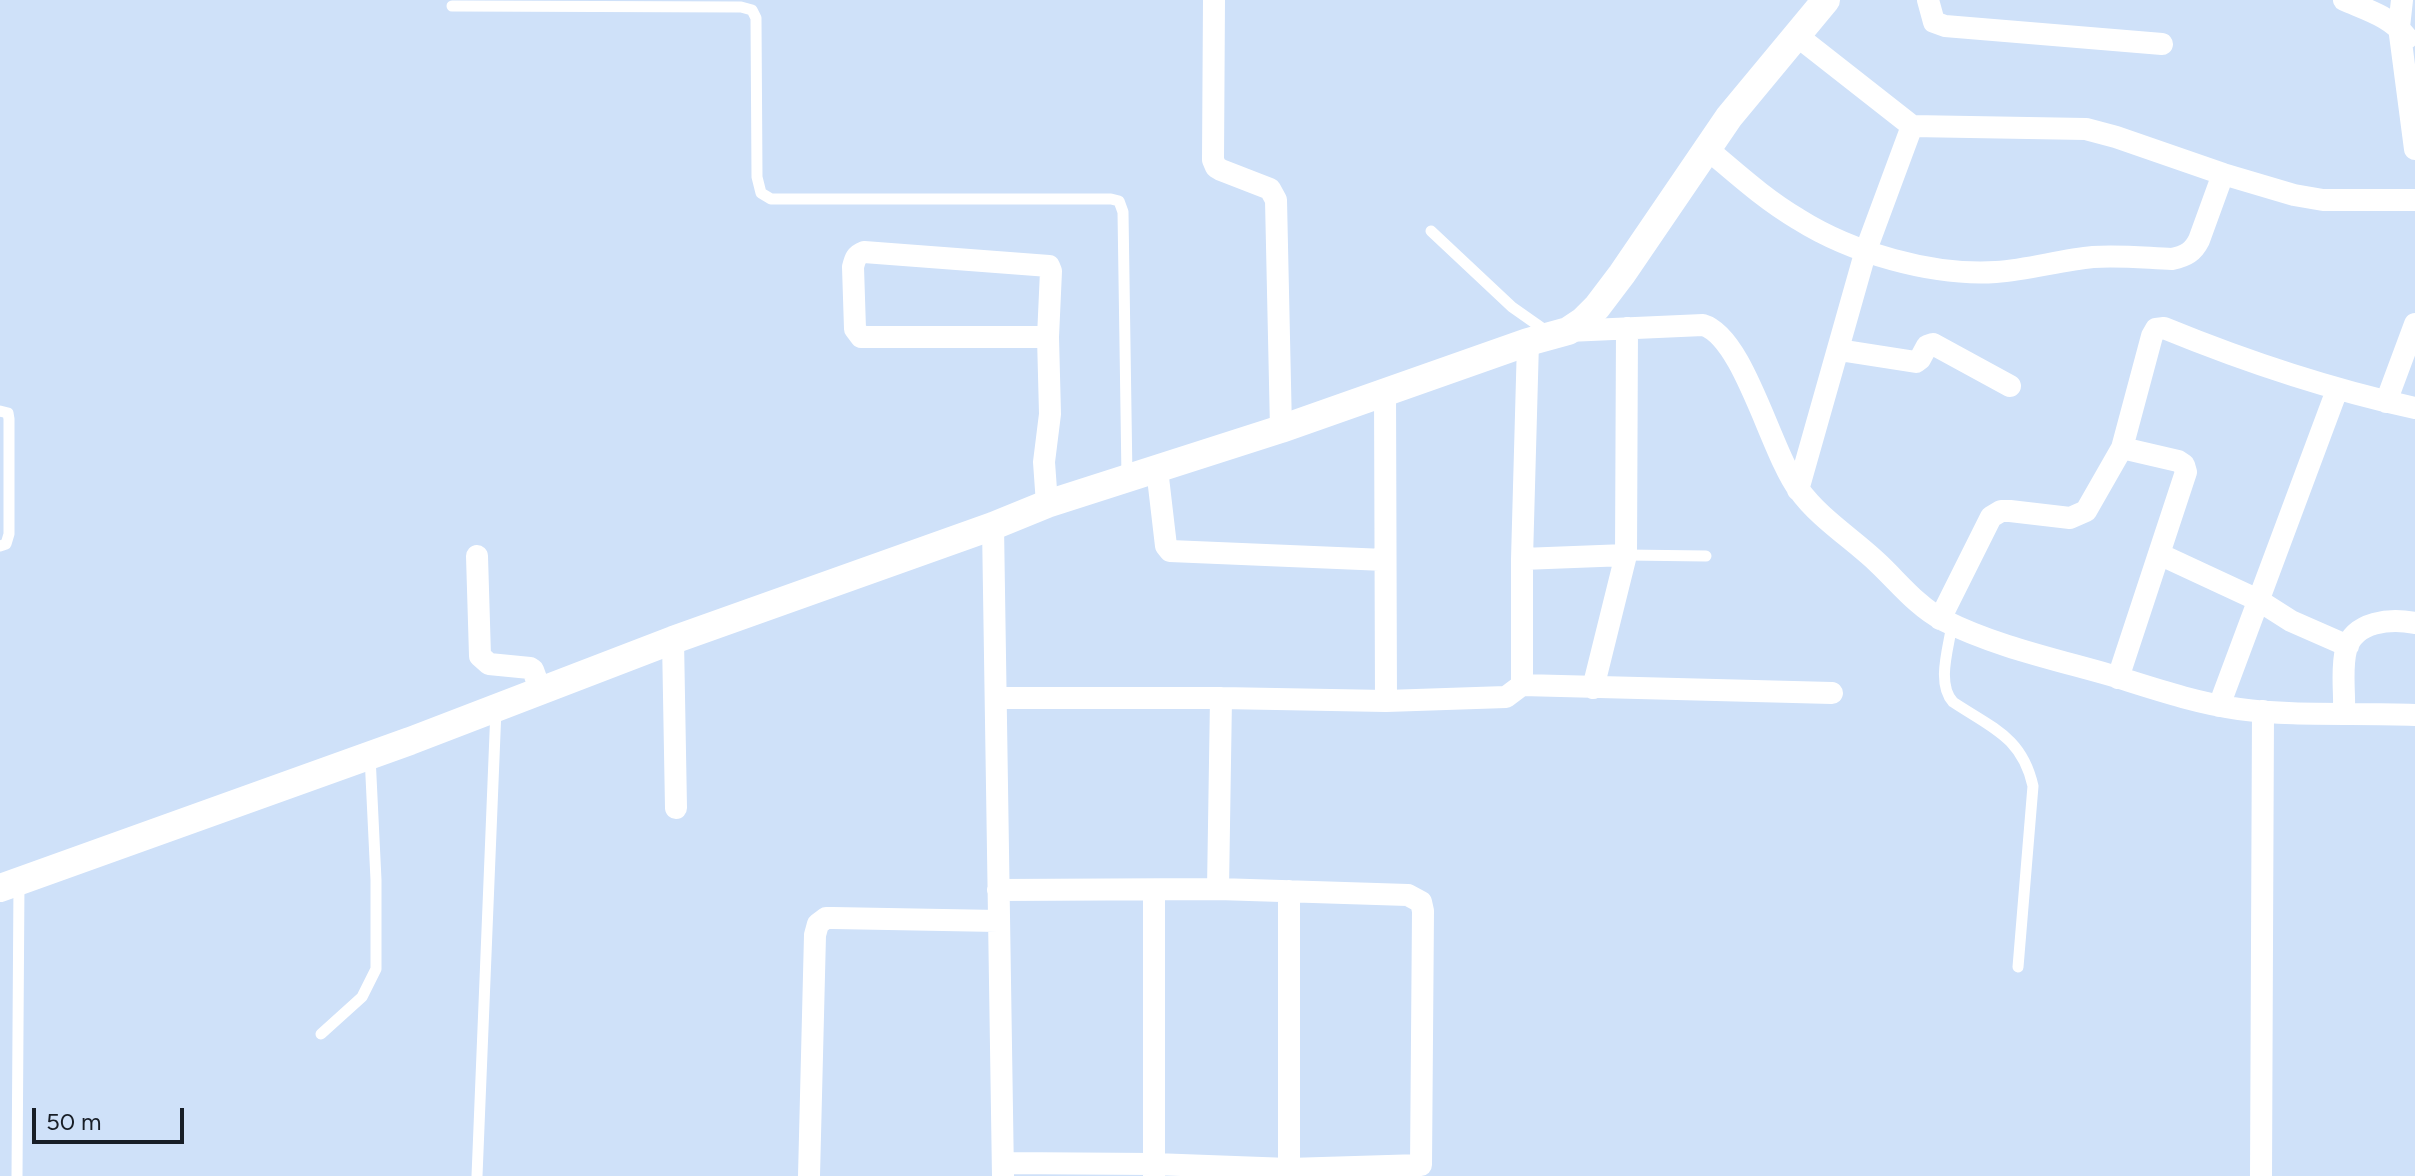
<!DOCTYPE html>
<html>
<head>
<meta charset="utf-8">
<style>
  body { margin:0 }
  #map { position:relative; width:2415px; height:1176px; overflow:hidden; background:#cfe1f9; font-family:Figtree,sans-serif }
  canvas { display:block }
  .scale { position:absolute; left:32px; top:1108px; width:152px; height:36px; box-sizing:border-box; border:4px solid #181e27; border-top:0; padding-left:10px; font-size:24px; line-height:28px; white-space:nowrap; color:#181e27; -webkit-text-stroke:6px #cfe1f9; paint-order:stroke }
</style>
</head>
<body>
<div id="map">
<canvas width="2415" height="1176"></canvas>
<div class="scale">50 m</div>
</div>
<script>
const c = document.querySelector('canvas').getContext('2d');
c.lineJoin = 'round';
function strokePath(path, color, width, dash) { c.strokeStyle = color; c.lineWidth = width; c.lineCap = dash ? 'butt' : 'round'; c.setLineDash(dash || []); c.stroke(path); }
strokePath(new Path2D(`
  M 452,6 L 741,7 L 752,10 L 756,18 L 757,177 L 761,193 L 771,199 L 1111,199 L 1119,201 L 1123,212 L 1127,478
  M 1431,231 L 1512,307 L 1549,333
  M 0,411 L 8,413 L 9,419 L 9,534 L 6,544 L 0,546
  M 1626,555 L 1706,556
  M 1952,624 C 1949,647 1936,683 1953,702 C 1992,728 2022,737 2033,786 L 2018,967
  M 321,1034 L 362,997 L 376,969 L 376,880 L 370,756
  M 17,1176 L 19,882
  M 477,1176 L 496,709`), '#fff', 11);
strokePath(new Path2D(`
  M 1214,0 L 1213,160 L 1216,167 L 1221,170 L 1270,189 L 1276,200 L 1281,429
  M 1928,0 L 1934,22 L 1945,26 L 2162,44
  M 2344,0 C 2367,10 2392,17 2407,38
  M 2402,0 L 2399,27 L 2415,149
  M 1796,35 L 1912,126 L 2086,129 L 2116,137 L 2223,174
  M 1706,148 C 1736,173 1764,199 1798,219 C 1852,253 1932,276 1996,272 C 2029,270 2060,260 2093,257 C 2119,255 2146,258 2172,259 C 2186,256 2193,252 2199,240 L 2223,174 L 2294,195 L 2323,200 L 2415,200
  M 1568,331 L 1703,325 C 1744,337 1771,453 1799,490 C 1820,519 1853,539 1879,564 C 1899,583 1918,607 1943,620 C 1994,646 2054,659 2110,675 C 2152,688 2195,703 2239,709 C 2297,717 2357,712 2415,715
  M 1839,350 L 1916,362 L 1920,359 L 1927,346 L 1933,344 L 2010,386
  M 1385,391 L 1386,701
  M 2386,402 L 2415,324
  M 1157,469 L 1166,546 L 1170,551 L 1385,560
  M 1798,490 L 1866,250 L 1912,126
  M 1047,504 L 1044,462 L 1050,414 L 1048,337 L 1051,271 L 1049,266 L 864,252 C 856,255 855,259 853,267 L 855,329 L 861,337 L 1048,337
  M 993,526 L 1003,1176
  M 2159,554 L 2258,600 L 2291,621 L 2348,646
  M 477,556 L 480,656 L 489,664 L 530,668 L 533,670 L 541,692
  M 1522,559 L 1626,555
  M 1940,619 L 1991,517 L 2001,511 L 2010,511 L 2070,518 L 2086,511 L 2122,448 L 2152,336 L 2156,329 L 2164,328 C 2247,362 2328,389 2415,408
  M 673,640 L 676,808
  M 2118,678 L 2186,472 L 2184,465 L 2178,461 L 2122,448
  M 1522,685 L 1522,559 L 1528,342
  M 1593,688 L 1626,555 L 1627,328
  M 996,698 L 1221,698 L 1386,701 L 1506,697 L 1522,685 L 1832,693
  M 2219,706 L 2337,390
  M 2344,713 C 2345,693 2341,669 2346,650 C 2354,621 2391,618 2415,623
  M 1218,889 L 1221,698
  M 998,890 L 1218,889 L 1408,895 L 1421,902 L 1423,911 L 1421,1165 L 1289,1169 L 1154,1164 L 1003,1163
  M 1154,891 L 1154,1176
  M 1289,891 L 1289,1176
  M 809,1176 L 815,935 L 818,924 L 826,918 L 833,918 L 998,921
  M 2261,1176 L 2263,711`), '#fff', 22);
strokePath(new Path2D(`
  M 0,888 L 410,741 L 673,640 L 993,526 L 1047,504 L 1281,429 L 1528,342 L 1568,331 L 1583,321 L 1597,307 L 1622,274 L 1729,117 L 1826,0`), '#fff', 28);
</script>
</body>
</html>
